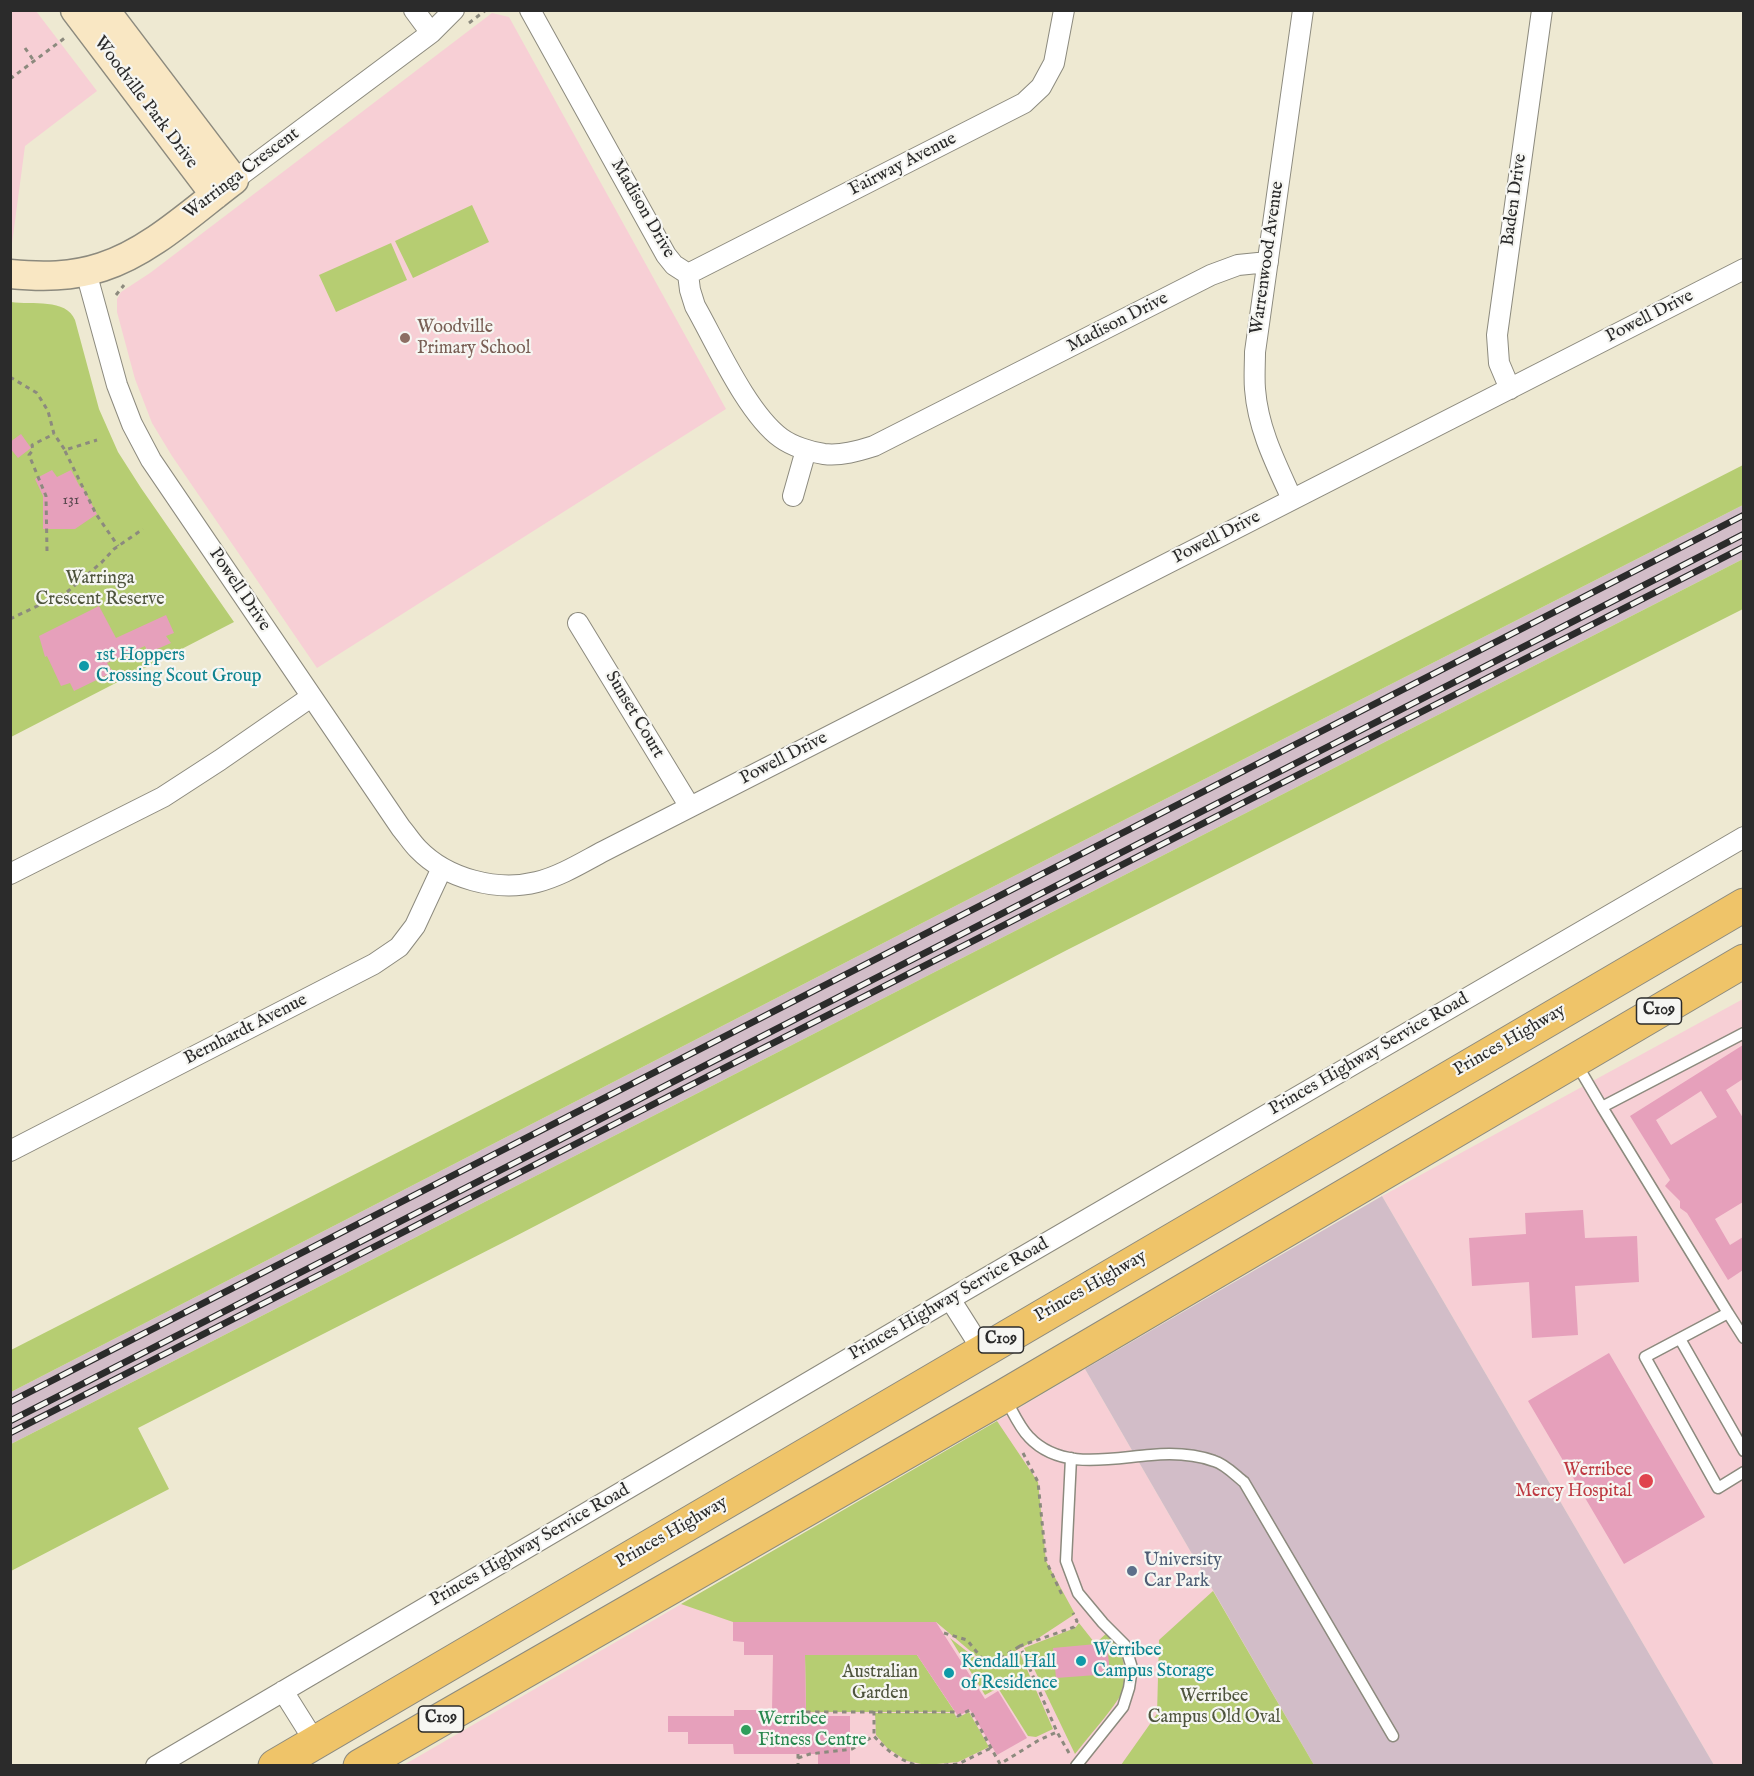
<!DOCTYPE html>
<html>
<head>
<meta charset="utf-8">
<style>
  body { margin:0 }
  #map { position:relative; width:1754px; height:1776px; overflow:hidden; background:#eee9d2; font-family:"IM FELL English",serif }
  canvas { display:block }
  .frame { position:absolute; inset:0; border:12px solid #2b2b2b; pointer-events:none }
</style>
</head>
<body>
<div id="map">
<canvas width="1754" height="1776"></canvas>
<div class="frame"></div>
</div>
<script>
const c = document.querySelector('canvas').getContext('2d');
c.lineJoin = 'round';
function fillPath(path, color) { c.fillStyle = color; c.fill(path, 'evenodd'); }
function strokePath(path, color, width, dash) { c.strokeStyle = color; c.lineWidth = width; c.lineCap = dash ? 'butt' : 'round'; c.setLineDash(dash || []); c.stroke(path); }
function drawText(font, color, halo, rows, align = 'center') {
  c.font = font + ' "IM FELL English",serif'; c.lineWidth = 4.5; c.setLineDash([]); c.textBaseline = 'middle'; c.strokeStyle = halo; c.fillStyle = color; for (const [text, x, y, turn = 0] of rows) {
    c.save(); c.translate(x, y); c.rotate((+turn || 0) * Math.PI / 180); c.textAlign = isNaN(turn) ? turn : align; if (halo) c.strokeText(text, 0, 0); c.fillText(text, 0, 0); c.restore();
  }
}
fillPath(new Path2D(`
  M 11,10 L 36,11 L 97,91 L 25,146 L 11,251 Z
  M 492,13 L 509,17 L 726,409 L 317,668 L 172,456 L 152,423 L 135,379 L 117,312 L 117,299 L 121,292 L 150,273 Z
  M 1743,999 L 1743,1765 L 1714,1765 L 1382,1196 Z
  M 1085,1369 L 1314,1765 L 402,1766 L 997,1421 Z`), '#f7cfd5');
fillPath(new Path2D(`
  M 1743,505 L 1743,559 L 11,1444 L 11,1392 L 967,900 Z
  M 1382,1196 L 1714,1765 L 1314,1765 L 1085,1369 Z`), '#d2bdc8');
fillPath(new Path2D(`
  M 472,205 L 489,242 L 413,278 L 395,241 Z
  M 391,243 L 407,280 L 336,312 L 319,275 Z
  M 11,302 C 32,305 66,298 75,320 L 99,409 L 118,452 L 141,488 L 234,622 L 11,737 Z
  M 1743,465 L 1743,505 L 967,900 L 11,1392 L 11,1350 Z
  M 1743,559 L 1743,609 L 1067,950 L 512,1238 L 138,1428 L 169,1489 L 11,1571 L 11,1444 Z
  M 997,1421 L 1038,1482 L 1046,1561 L 1075,1614 L 1037,1639 L 988,1666 L 936,1622 L 733,1622 L 681,1604 Z
  M 1213,1591 L 1314,1765 L 1121,1765 L 1157,1714 L 1159,1640 Z
  M 1079,1623 L 1094,1642 L 1097,1642 L 1110,1630 C 1122,1648 1131,1678 1119,1698 C 1108,1715 1088,1737 1075,1754 L 1024,1648 L 1075,1628 Z
  M 950,1638 L 988,1668 L 1019,1651 L 1053,1729 L 1036,1737 L 1028,1736 L 998,1688 L 985,1695 Z
  M 805,1655 L 917,1655 L 955,1712 L 806,1712 Z
  M 969,1712 L 989,1747 L 958,1762 L 926,1765 L 907,1761 L 887,1748 L 876,1735 L 875,1713 L 954,1713 L 957,1718 Z`), '#b6cd72');
fillPath(new Path2D(`
  M 21,434 L 31,448 L 18,458 L 10,448 L 10,442 Z
  M 52,470 L 57,477 L 71,470 L 80,487 L 82,486 L 97,514 L 75,529 L 43,529 L 43,496 L 35,479 Z
  M 99,606 L 116,638 L 166,615 L 174,633 L 166,636 L 171,643 L 148,653 L 145,646 L 107,663 L 113,672 L 74,691 L 70,683 L 61,686 L 47,656 L 45,657 L 39,636 Z
  M 1743,1045 L 1743,1079 L 1726,1090 L 1743,1118 L 1743,1202 L 1715,1219 L 1730,1245 L 1743,1237 L 1743,1270 L 1728,1280 L 1687,1213 L 1680,1208 L 1680,1201 L 1665,1186 L 1670,1180 L 1630,1116 ZM 1701,1091 L 1717,1117 L 1671,1145 L 1656,1120 Z
  M 1583,1210 L 1585,1238 L 1637,1236 L 1639,1282 L 1575,1286 L 1578,1335 L 1532,1338 L 1529,1282 L 1472,1286 L 1469,1238 L 1526,1234 L 1525,1213 Z
  M 1609,1353 L 1705,1517 L 1624,1564 L 1528,1401 Z
  M 733,1622 L 936,1622 L 985,1699 L 998,1691 L 1027,1738 L 997,1755 L 970,1710 L 958,1716 L 917,1655 L 805,1655 L 806,1716 L 850,1716 L 850,1766 L 818,1766 L 818,1754 L 734,1754 L 733,1744 L 688,1744 L 688,1732 L 668,1732 L 668,1716 L 734,1716 L 734,1710 L 772,1710 L 773,1655 L 744,1655 L 744,1642 L 733,1641 Z
  M 1107,1643 L 1110,1674 L 1056,1678 L 1053,1648 Z`), '#e6a0bb');
const lane = new Path2D(`
  M 1576,1063 L 1602,1107 L 1744,1033
  M 1602,1107 L 1728,1313
  M 1744,1338 L 1728,1313 L 1645,1357 L 1718,1488 L 1744,1472
  M 1680,1339 L 1744,1451
  M 1005,1398 C 1012,1410 1019,1427 1029,1437 C 1061,1471 1111,1458 1151,1455 C 1172,1453 1194,1454 1214,1461 C 1225,1464 1235,1475 1244,1482 L 1393,1736
  M 1071,1458 L 1066,1561 L 1078,1593 L 1103,1623 L 1125,1645 L 1132,1668 L 1129,1688 L 1123,1707 L 1076,1766`);
const street = new Path2D(`
  M 414,10 L 431,33
  M 530,10 L 666,255 L 674,265 L 688,274 L 690,290 L 695,306 C 716,343 747,413 781,438 C 792,446 810,452 824,454 C 841,456 858,451 874,446 L 1211,275 L 1238,265 L 1268,262
  M 234,180 L 431,33 L 454,10
  M 86,272 L 117,385 L 132,424 L 151,460 L 401,828 C 407,835 412,843 418,849 C 447,879 497,892 537,882 C 561,876 583,862 604,851 L 1744,269
  M 688,274 L 1024,103 L 1041,87 L 1054,63 L 1064,10
  M 1510,389 L 1499,363 L 1497,335 L 1542,10
  M 793,496 L 806,450
  M 1292,499 C 1276,464 1258,429 1255,389 C 1254,377 1255,364 1255,352 L 1303,10
  M 578,623 L 690,807
  M 10,874 L 163,797 L 220,760 L 311,697
  M 10,1151 L 374,964 L 399,947 L 415,926 L 442,868
  M 950,1299 L 983,1351
  M 283,1691 L 315,1742
  M 156,1766 L 950,1299 L 1744,837`);
const secondary = new Path2D(`
  M 75,10 L 215,195
  M 10,274 C 42,277 72,277 102,267 C 150,252 194,210 234,180 L 105,10`);
const highway = new Path2D(`
  M 275,1766 L 1744,905
  M 360,1766 L 1004,1396 L 1744,961`);
strokePath(lane, '#8c8a7e', 13);
strokePath(street, '#8c8a7e', 22);
strokePath(secondary, '#8c8a7e', 31);
strokePath(highway, '#8c8a7e', 35);
strokePath(new Path2D(`
  M 469,23 L 486,10
  M 25,48 L 34,61
  M 10,79 L 66,37
  M 116,295 L 124,285
  M 10,377 L 37,393 L 48,411 L 54,434 L 65,450 L 97,440
  M 65,451 L 96,514 L 118,546
  M 47,551 L 46,496 L 29,455 L 33,450 L 32,445 L 54,434
  M 10,619 L 67,592 L 102,562 L 114,549 L 143,529
  M 1023,1453 L 1038,1482 L 1046,1561 L 1063,1597
  M 944,1633 L 967,1640 L 988,1666 L 1020,1646
  M 874,1711 L 874,1736
  M 806,1712 L 955,1712 L 958,1716 L 970,1710 L 1000,1764 L 1039,1740 L 1057,1732
  M 1069,1753 L 1057,1732 L 1020,1646 L 1074,1627 L 1077,1621 L 1073,1613
  M 798,1754 L 798,1766
  M 798,1758 L 810,1754 L 852,1749 L 874,1736 C 887,1751 900,1761 920,1766
  M 935,1766 L 958,1764 L 991,1748`), '#8c8a7e', 3, [4.5, 4.5]);
strokePath(lane, '#fff', 10);
strokePath(street, '#fff', 20);
strokePath(secondary, '#f9e7c3', 28);
strokePath(highway, '#efc469', 33);
const rail = new Path2D(`
  M 10,1402 L 1744,515
  M 10,1421 L 1744,534
  M 10,1433 L 1744,547`);
strokePath(rail, '#2b2b2b', 7);
strokePath(rail, '#f6f6f2', 4.5, [14]);
for (const [x, y, r, color] of [
  [405,338,6,"#8d6e63"],
  [84,666,6,"#0f9aa8"],
  [1646,1481,8,"#e0444e"],
  [1132,1571,6,"#5c6f8a"],
  [1081,1661,6,"#0f9aa8"],
  [949,1673,6,"#0f9aa8"],
  [746,1730,6,"#2e9e5b"]
]) { const dot = new Path2D(); dot.arc(x, y, r, 0, 2 * Math.PI); c.fillStyle = color; c.fill(dot); strokePath(dot, '#f6f6f2', 2); }
drawText('15px', '#5a484f', null, [
  ["131",71,501]
]);
for (const [x, y, w] of [
  [1659,1011,45],
  [1001,1340,45],
  [441,1719,45]
]) { const box = new Path2D(); box.roundRect(x - w / 2, y - 13, w, 26, 4.5); c.fillStyle = '#f6f6f2'; c.fill(box); strokePath(box, '#2b2b2b', 1.5); }
drawText('bold 16px', '#2b2b2b', null, [
  ["C109",1659,1011],
  ["C109",1001,1340],
  ["C109",441,1719]
]);
drawText('18px', '#2b2b2b', '#f6f6f2', [
  ["Woodville Park Drive",145,103,53],
  ["Fairway Avenue",903,165,-27],
  ["Warringa Crescent",242,174,-37],
  ["Baden Drive",1515,200,-82],
  ["Madison Drive",642,209,60],
  ["Warrenwood Avenue",1268,258,-82],
  ["Powell Drive",1650,317,-27],
  ["Madison Drive",1118,323,-27],
  ["Powell Drive",1217,538,-27],
  ["Powell Drive",239,590,56],
  ["Sunset Court",634,715,59],
  ["Powell Drive",784,759,-27],
  ["Bernhardt Avenue",246,1030,-27],
  ["Princes Highway",1510,1041,-30],
  ["Princes Highway Service Road",1369,1055,-30],
  ["Princes Highway",1091,1287,-30],
  ["Princes Highway Service Road",949,1300,-30],
  ["Princes Highway",672,1533,-30],
  ["Princes Highway Service Road",530,1546,-30]
]);
drawText('18px', '#785e54', '#f6f6f2', [
  ["Woodville",417,328],
  ["Primary School",417,349]
], 'left');
drawText('18px', '#4e543d', '#f6f6f2', [
  ["Warringa",100,579],
  ["Crescent Reserve",100,600],
  ["Australian",880,1673],
  ["Garden",880,1694],
  ["Werribee",1214,1697],
  ["Campus Old Oval",1214,1718]
]);
drawText('18px', '#0d838f', '#f6f6f2', [
  ["1st Hoppers",96,656],
  ["Crossing Scout Group",96,677],
  ["Werribee",1093,1651],
  ["Campus Storage",1093,1672],
  ["Kendall Hall",961,1663],
  ["of Residence",961,1684]
], 'left');
drawText('18px', '#be3a42', '#f6f6f2', [
  ["Werribee",1632,1471],
  ["Mercy Hospital",1632,1492]
], 'right');
drawText('18px', '#4e5e75', '#f6f6f2', [
  ["University",1144,1561],
  ["Car Park",1144,1582]
], 'left');
drawText('18px', '#27864d', '#f6f6f2', [
  ["Werribee",758,1720],
  ["Fitness Centre",758,1741]
], 'left');
</script>
</body>
</html>
